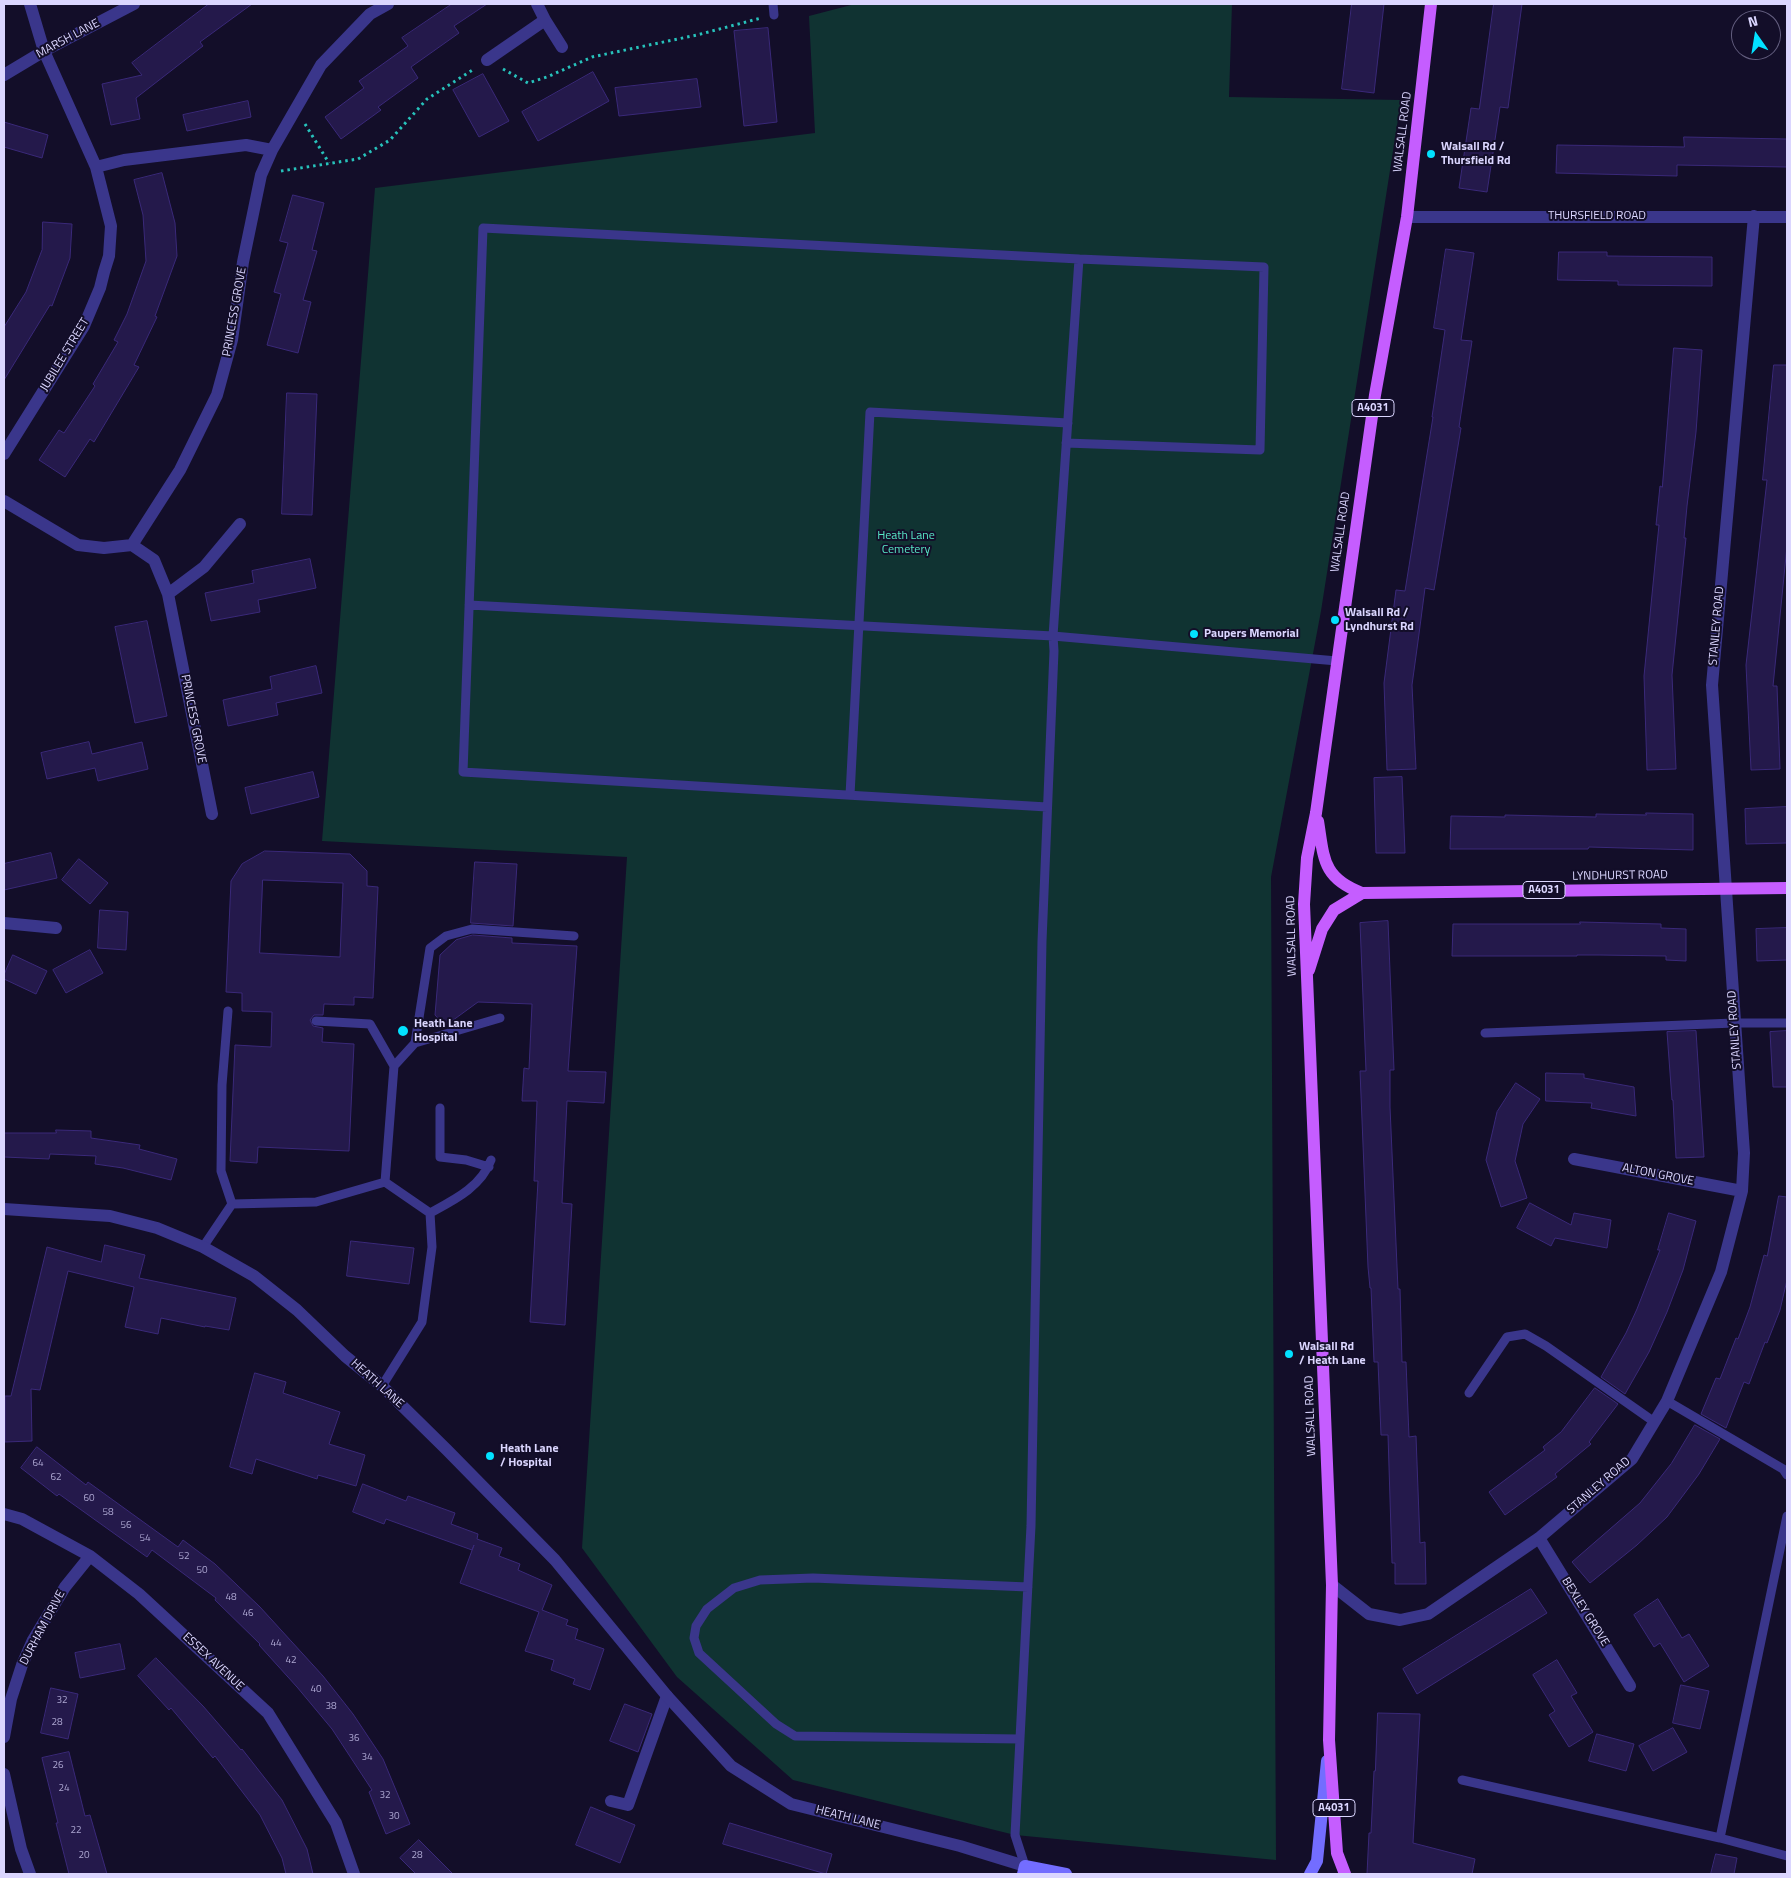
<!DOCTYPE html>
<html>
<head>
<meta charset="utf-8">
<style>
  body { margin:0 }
  #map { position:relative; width:1791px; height:1878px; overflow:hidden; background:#130e29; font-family:"Titillium Web",sans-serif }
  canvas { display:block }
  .frame { position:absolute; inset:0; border:5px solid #dbd6ff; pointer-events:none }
  .north { position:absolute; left:1731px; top:10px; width:50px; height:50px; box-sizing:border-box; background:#130e29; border:1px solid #635e7f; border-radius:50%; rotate:347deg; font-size:14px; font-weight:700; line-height:20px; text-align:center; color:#dbd6ff }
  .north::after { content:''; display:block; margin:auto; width:18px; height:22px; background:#02e1ff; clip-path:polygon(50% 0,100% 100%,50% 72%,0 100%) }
</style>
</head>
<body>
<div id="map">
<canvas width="1791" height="1878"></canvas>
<div class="frame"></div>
<div class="north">N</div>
</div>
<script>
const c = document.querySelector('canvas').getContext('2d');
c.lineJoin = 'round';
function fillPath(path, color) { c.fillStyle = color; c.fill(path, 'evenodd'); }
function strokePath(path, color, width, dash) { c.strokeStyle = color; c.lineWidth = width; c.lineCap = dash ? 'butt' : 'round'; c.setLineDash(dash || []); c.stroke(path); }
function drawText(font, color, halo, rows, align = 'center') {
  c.font = font + ' "Titillium Web",sans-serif'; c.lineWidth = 4; c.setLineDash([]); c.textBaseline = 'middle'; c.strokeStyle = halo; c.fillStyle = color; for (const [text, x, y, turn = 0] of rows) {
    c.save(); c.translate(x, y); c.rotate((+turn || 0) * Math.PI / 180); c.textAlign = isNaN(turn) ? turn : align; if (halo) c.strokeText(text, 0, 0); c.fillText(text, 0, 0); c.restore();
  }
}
fillPath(new Path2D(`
  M 855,4 L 1232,4 L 1229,97 L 1401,100 L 1321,611 L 1271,877 L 1276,1860 L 1015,1835 L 793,1780 L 677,1677 L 582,1548 L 627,857 L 322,841 L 375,188 L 815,133 L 809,16 Z`), '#103332');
const building = new Path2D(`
  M 209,4 L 252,4 L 200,42 L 203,46 L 136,98 L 140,119 L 111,125 L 102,84 L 142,75 L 132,63 Z
  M 452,4 L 487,4 L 454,26 L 459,33 L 411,67 L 418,78 L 378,107 L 381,110 L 341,139 L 325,117 L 364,88 L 359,81 L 408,46 L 402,38 Z
  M 1352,4 L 1384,4 L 1374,93 L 1342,89 Z
  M 1494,4 L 1522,4 L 1508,108 L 1500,107 L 1487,192 L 1459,188 L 1471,108 L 1479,109 Z
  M 768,28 L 777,122 L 744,126 L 734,31 Z
  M 593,72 L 609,101 L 538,141 L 522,112 Z
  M 483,74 L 509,121 L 479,137 L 453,90 Z
  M 697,79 L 701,107 L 619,116 L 615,88 Z
  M 248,101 L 251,117 L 187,131 L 183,115 Z
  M 4,122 L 48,135 L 42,158 L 4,147 Z
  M 1684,137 L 1787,139 L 1787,167 L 1677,165 L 1677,176 L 1556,173 L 1557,145 L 1684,147 Z
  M 162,173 L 175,223 L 177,256 L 155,316 L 157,317 L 134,365 L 139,367 L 94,442 L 90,439 L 65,477 L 39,460 L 59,430 L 64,433 L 95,386 L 93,384 L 118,342 L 114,340 L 127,314 L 146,261 L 143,215 L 134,180 Z
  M 293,195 L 324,203 L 312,250 L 317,251 L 303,300 L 311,302 L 298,353 L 267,345 L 281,294 L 274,292 L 288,243 L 280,241 Z
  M 43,222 L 72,224 L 70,258 L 52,306 L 50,305 L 4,380 L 4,327 L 26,292 L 42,250 Z
  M 1446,249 L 1474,253 L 1461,340 L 1472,341 L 1459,427 L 1461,428 L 1434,590 L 1425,588 L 1419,634 L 1412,685 L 1416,769 L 1387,770 L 1384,683 L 1396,590 L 1405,591 L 1433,417 L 1432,417 L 1445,330 L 1434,328 Z
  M 1559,252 L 1607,252 L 1607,256 L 1712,257 L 1712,286 L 1618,285 L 1618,281 L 1558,280 Z
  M 1674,348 L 1702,350 L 1696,432 L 1687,506 L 1684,538 L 1686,538 L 1684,557 L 1672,675 L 1676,769 L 1647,770 L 1644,676 L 1656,554 L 1659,525 L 1656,525 L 1660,486 L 1662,487 Z
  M 1774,365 L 1787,365 L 1787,546 L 1773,686 L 1777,686 L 1780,769 L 1751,770 L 1746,665 L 1767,480 L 1763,480 Z
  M 287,393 L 317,394 L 312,515 L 282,514 Z
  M 310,559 L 316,588 L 258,600 L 260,612 L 211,621 L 205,593 L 254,583 L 252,571 Z
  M 147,621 L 167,716 L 135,723 L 115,627 Z
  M 316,666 L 322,693 L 276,703 L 278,715 L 228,726 L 223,700 L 272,689 L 270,677 Z
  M 89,742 L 92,754 L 142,742 L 148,769 L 98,781 L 95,768 L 47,779 L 41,753 Z
  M 313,772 L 319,797 L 251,814 L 245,788 Z
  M 1402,777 L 1405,853 L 1376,853 L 1374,778 Z
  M 1787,807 L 1787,843 L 1746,844 L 1745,809 Z
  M 1646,813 L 1693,814 L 1693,850 L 1589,847 L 1588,849 L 1450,849 L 1451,816 L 1505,817 L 1505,815 L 1596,817 L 1596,814 L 1646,815 Z
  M 265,851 L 350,854 L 367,871 L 367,886 L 378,887 L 373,998 L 354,997 L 354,1005 L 324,1004 L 323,1015 L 314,1015 L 310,1020 L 313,1026 L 323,1028 L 322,1042 L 354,1044 L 349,1151 L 258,1147 L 257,1163 L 230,1161 L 235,1045 L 271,1047 L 272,1012 L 242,1011 L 242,993 L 226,992 L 231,881 L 242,864 ZM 263,880 L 343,883 L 340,957 L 260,953 Z
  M 51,853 L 57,878 L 4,890 L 4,864 Z
  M 79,859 L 108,883 L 90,904 L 62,880 Z
  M 475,862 L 517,864 L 513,926 L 471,923 Z
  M 100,910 L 128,912 L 126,950 L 98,948 Z
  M 1388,921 L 1394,1070 L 1390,1070 L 1390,1107 L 1398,1289 L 1400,1289 L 1402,1362 L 1406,1362 L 1409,1437 L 1416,1436 L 1420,1543 L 1425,1542 L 1426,1584 L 1395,1584 L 1395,1563 L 1392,1563 L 1388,1435 L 1381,1435 L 1378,1362 L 1374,1362 L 1371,1288 L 1370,1288 L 1368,1267 L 1360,1071 L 1366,1071 L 1360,923 Z
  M 1580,922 L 1661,924 L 1661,928 L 1686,929 L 1686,961 L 1666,960 L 1666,956 L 1599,955 L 1577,955 L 1577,956 L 1452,956 L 1453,924 L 1580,924 Z
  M 1787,928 L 1787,960 L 1757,961 L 1756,929 Z
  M 473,935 L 512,938 L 512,943 L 577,946 L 568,1071 L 606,1072 L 604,1103 L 567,1101 L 562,1203 L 572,1204 L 565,1325 L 530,1322 L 538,1181 L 534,1181 L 537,1101 L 522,1101 L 524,1068 L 529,1069 L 532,1004 L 478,1002 L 445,1026 L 435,1015 L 440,955 L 456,940 Z
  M 90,950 L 103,973 L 66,993 L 53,970 Z
  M 13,955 L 47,971 L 36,994 L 4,979 L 4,975 Z
  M 1696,1031 L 1704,1157 L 1676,1158 L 1673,1100 L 1672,1100 L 1667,1032 Z
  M 1787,1031 L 1787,1087 L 1773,1087 L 1770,1032 Z
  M 1546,1073 L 1584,1074 L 1584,1078 L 1634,1087 L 1636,1116 L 1591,1108 L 1592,1103 L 1546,1101 Z
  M 1516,1083 L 1540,1099 L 1523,1124 L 1515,1161 L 1527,1198 L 1501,1207 L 1486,1160 L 1497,1112 Z
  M 56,1130 L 91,1131 L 91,1138 L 140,1145 L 139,1149 L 177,1159 L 171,1180 L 123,1168 L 95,1164 L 96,1156 L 50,1154 L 49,1159 L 4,1157 L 4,1133 L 56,1133 Z
  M 1779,1196 L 1787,1197 L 1787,1280 L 1780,1310 L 1767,1343 L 1765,1342 L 1749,1384 L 1744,1382 L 1726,1428 L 1701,1414 L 1716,1378 L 1720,1379 L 1736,1338 L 1738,1339 L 1750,1307 L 1764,1255 L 1767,1256 Z
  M 1530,1203 L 1571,1225 L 1574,1213 L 1611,1220 L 1607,1248 L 1555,1238 L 1551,1246 L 1517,1228 Z
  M 1669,1213 L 1696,1221 L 1683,1270 L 1667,1312 L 1649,1352 L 1625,1394 L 1601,1377 L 1626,1333 L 1637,1309 L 1660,1250 L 1658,1250 Z
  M 351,1241 L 414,1248 L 409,1284 L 347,1276 Z
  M 105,1245 L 145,1255 L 139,1278 L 236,1298 L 229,1330 L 205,1326 L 205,1327 L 161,1318 L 158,1334 L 125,1327 L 134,1287 L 68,1271 L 40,1390 L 31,1389 L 32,1441 L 5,1442 L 5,1396 L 11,1396 L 47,1247 L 101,1262 Z
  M 255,1373 L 286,1382 L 283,1393 L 340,1412 L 329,1444 L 365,1455 L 356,1486 L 318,1475 L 317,1479 L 256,1459 L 252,1474 L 230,1467 Z
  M 1595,1388 L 1618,1404 L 1589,1442 L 1591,1444 L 1555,1474 L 1557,1477 L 1505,1515 L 1489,1492 L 1545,1450 L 1543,1447 L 1561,1432 Z
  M 1695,1425 L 1720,1439 L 1699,1474 L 1667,1517 L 1637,1545 L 1590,1583 L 1572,1562 L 1640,1503 L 1671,1464 Z
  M 37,1447 L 86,1485 L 88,1482 L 178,1547 L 183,1540 L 215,1564 L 260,1607 L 323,1676 L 353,1714 L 383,1759 L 410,1824 L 386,1834 L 369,1792 L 372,1790 L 332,1729 L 297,1687 L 259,1645 L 260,1644 L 215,1600 L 216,1598 L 152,1550 L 147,1557 L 59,1494 L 57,1496 L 21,1468 Z
  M 363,1484 L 406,1501 L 408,1496 L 455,1513 L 451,1524 L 478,1534 L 477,1539 L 502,1548 L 499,1556 L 520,1564 L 518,1570 L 552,1585 L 542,1610 L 568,1620 L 566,1625 L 578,1629 L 575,1639 L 604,1649 L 590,1690 L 573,1684 L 575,1679 L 551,1670 L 554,1660 L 525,1651 L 539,1612 L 460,1583 L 474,1545 L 472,1550 L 386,1519 L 384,1524 L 353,1512 Z
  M 1531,1589 L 1547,1613 L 1417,1694 L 1403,1669 Z
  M 1658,1599 L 1682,1638 L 1689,1634 L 1709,1666 L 1684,1682 L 1660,1643 L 1654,1647 L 1634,1615 Z
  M 120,1644 L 125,1669 L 80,1678 L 75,1653 Z
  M 156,1658 L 203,1706 L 241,1750 L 242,1749 L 282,1800 L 307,1849 L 313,1874 L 286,1874 L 282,1858 L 260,1815 L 215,1756 L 213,1758 L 171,1708 L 169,1710 L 138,1676 Z
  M 1557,1660 L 1577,1693 L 1571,1696 L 1593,1732 L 1569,1747 L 1549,1715 L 1555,1711 L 1533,1675 Z
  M 1681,1685 L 1709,1691 L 1700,1729 L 1673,1723 Z
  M 51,1688 L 78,1694 L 68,1739 L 41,1733 Z
  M 625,1704 L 652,1714 L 638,1752 L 610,1741 Z
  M 1378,1713 L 1420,1714 L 1413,1843 L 1475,1859 L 1472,1874 L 1367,1874 L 1369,1833 L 1371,1833 L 1374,1771 L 1375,1771 Z
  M 1673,1728 L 1687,1752 L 1653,1771 L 1639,1746 Z
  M 1597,1734 L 1634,1744 L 1626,1771 L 1589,1761 Z
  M 69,1752 L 85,1816 L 90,1815 L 107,1874 L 69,1874 L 56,1823 L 58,1823 L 42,1758 Z
  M 591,1807 L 635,1825 L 620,1863 L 576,1845 Z
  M 730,1823 L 832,1854 L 826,1874 L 723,1844 Z
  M 419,1840 L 453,1874 L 416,1874 L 400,1858 Z
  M 1716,1854 L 1737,1858 L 1734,1874 L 1711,1874 Z`);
fillPath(building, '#24194b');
strokePath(building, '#3a2979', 1);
strokePath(new Path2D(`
  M 503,69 L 528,83 L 547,77 L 592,57 L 697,35 L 761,18
  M 305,124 L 329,163
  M 281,171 L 358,159 L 390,140 L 427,99 L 474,69`), '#27c2bb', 3, [2.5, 4]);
strokePath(new Path2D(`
  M 773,4 L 774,15
  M 1066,443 L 1260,450 L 1264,267 L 1079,259
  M 469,605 L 1053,636 L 1337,661
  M 850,795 L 870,412 L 1068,423
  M 228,1011 L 222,1085 L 221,1171 L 232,1204
  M 316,1021 L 370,1024 L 394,1066 L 385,1182 L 430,1213
  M 1485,1033 L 1734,1023 L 1787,1023
  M 415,1043 L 430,948 L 446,936 L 472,929 L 574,936
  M 394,1066 L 415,1043 L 500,1018
  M 440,1108 L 440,1157 L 466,1160 L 489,1167
  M 430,1213 C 454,1200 481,1187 491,1160
  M 203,1247 L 232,1204 L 316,1202 L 385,1182
  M 382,1386 L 422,1322 L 432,1247 L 430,1213
  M 1469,1393 L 1507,1337 L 1525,1334 L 1546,1346 L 1653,1421
  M 1667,1401 L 1783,1469 L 1787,1475
  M 1020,1739 L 795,1736 L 776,1724 L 699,1653 L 694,1638 L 696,1626 L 707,1609 L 734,1588 L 760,1580 L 813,1578 L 1028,1587
  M 1462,1780 L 1720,1838 L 1787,1856
  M 1720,1838 L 1787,1516
  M 1025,1866 L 1015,1835 L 1031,1526 L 1042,941 L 1054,651 L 1053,636 L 1079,259 L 483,228 L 463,772 L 1047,807`), '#3a368b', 9);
strokePath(new Path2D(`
  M 537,4 L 545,20 L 562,47
  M 487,60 L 545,20
  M 4,75 L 44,51 L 134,4
  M 272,150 L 321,65 L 370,14 L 388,4
  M 1407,217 L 1787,217
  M 4,454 L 84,326 L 100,288 L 104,272 L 109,256 L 111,226 L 96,167 L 44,51 L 30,4
  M 4,501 L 78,545 L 104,548 L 132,545 L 180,470 L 217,395 L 232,340 L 243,262 L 261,175 L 272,150 L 246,145 L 124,160 L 96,167
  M 132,545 L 154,560 L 168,594 L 212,814
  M 168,594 L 204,567 L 240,524
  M 4,923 L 56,928
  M 1574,1159 L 1742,1191
  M 4,1514 L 22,1519 L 90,1556 L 139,1594 L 268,1713 L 336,1823 L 354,1874
  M 1539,1538 L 1630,1686
  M 1332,1585 L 1369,1614 L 1400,1620 L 1428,1614 L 1539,1538 L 1632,1459 L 1667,1401 L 1721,1272 L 1742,1191 L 1744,1153 L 1712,685 L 1754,216
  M 4,1737 L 11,1699 L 22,1665 L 33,1640 L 65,1587 L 90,1556
  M 4,1774 L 21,1849 L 30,1874
  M 611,1801 L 628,1805 L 667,1696`), '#3a368b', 12);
strokePath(new Path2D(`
  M 4,1209 L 110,1216 L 157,1228 L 203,1247 L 254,1276 L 297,1310 L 345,1356 L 382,1386 L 447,1450 L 555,1560 L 667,1696 L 731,1766 L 791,1804 L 960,1846 L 1025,1866`), '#3a368b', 12);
strokePath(new Path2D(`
  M 1023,1874 L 1025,1866 L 1066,1874
  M 1310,1874 L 1317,1861 L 1327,1761`), '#736dff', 12);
strokePath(new Path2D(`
  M 1318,821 C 1324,858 1322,878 1362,893 L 1787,888
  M 1309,970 L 1322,929 L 1334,910 L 1362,893
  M 1345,1874 L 1337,1853 L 1329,1740 L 1332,1585 L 1304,904 L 1307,858 L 1316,813 L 1375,395 L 1407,217 L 1431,4`), '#c55dff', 12);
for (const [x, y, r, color] of [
  [1431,154,5,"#02e1ff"],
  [1335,620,5,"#02e1ff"],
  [1194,634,5,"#02e1ff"],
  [403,1031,6,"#02e1ff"],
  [1289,1354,5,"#02e1ff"],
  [490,1456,5,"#02e1ff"]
]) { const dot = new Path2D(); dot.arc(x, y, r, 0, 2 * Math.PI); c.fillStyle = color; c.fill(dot); strokePath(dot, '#130e29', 2); }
drawText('10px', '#ada7d2', null, [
  ["64",38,1464],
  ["62",56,1478],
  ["60",89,1499],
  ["58",108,1513],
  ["56",126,1526],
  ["54",145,1539],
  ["52",184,1557],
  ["50",202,1571],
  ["48",231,1598],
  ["46",248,1614],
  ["44",276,1644],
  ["42",291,1661],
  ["40",316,1690],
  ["32",62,1701],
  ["38",331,1707],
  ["28",57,1723],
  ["36",354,1739],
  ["34",367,1758],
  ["26",58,1766],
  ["24",64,1789],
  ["32",385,1796],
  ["30",394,1817],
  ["22",76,1831],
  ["20",84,1856],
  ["28",417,1856]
]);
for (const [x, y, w] of [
  [1373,408,42],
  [1544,890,42],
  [1334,1808,42]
]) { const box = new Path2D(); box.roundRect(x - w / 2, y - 8.5, w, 17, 4); c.fillStyle = '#130e29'; c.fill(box); strokePath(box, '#dbd6ff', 1); }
drawText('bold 11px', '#dbd6ff', null, [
  ["A4031",1373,408],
  ["A4031",1544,890],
  ["A4031",1334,1808]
]);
drawText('12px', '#dbd6ff', '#130e29', [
  ["MARSH LANE",68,39,-28],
  ["WALSALL ROAD",1403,132,-83],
  ["THURSFIELD ROAD",1597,216],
  ["PRINCESS GROVE",235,312,-80],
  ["JUBILEE STREET",65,355,-59],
  ["WALSALL ROAD",1341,532,-82],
  ["STANLEY ROAD",1717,626,-85],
  ["PRINCESS GROVE",193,719,79],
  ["LYNDHURST ROAD",1620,876,-1],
  ["WALSALL ROAD",1292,936,-91],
  ["STANLEY ROAD",1735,1030,-94],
  ["ALTON GROVE",1658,1175,11],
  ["HEATH LANE",377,1384,42],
  ["WALSALL ROAD",1311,1416,-92],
  ["STANLEY ROAD",1599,1486,-41],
  ["BEXLEY GROVE",1585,1612,58],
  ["DURHAM DRIVE",43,1628,-62],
  ["ESSEX AVENUE",213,1662,43],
  ["HEATH LANE",848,1818,14]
]);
drawText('bold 12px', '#dbd6ff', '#130e29', [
  ["Walsall Rd /",1441,147],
  ["Thursfield Rd",1441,161],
  ["Walsall Rd /",1345,613],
  ["Lyndhurst Rd",1345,627],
  ["Paupers Memorial",1204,634],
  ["Heath Lane",414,1024],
  ["Hospital",414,1038],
  ["Walsall Rd",1299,1347],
  ["/ Heath Lane",1299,1361],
  ["Heath Lane",500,1449],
  ["/ Hospital",500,1463]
], 'left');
drawText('12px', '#58e8c7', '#130e29', [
  ["Heath Lane",906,536],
  ["Cemetery",906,550]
]);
</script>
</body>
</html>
